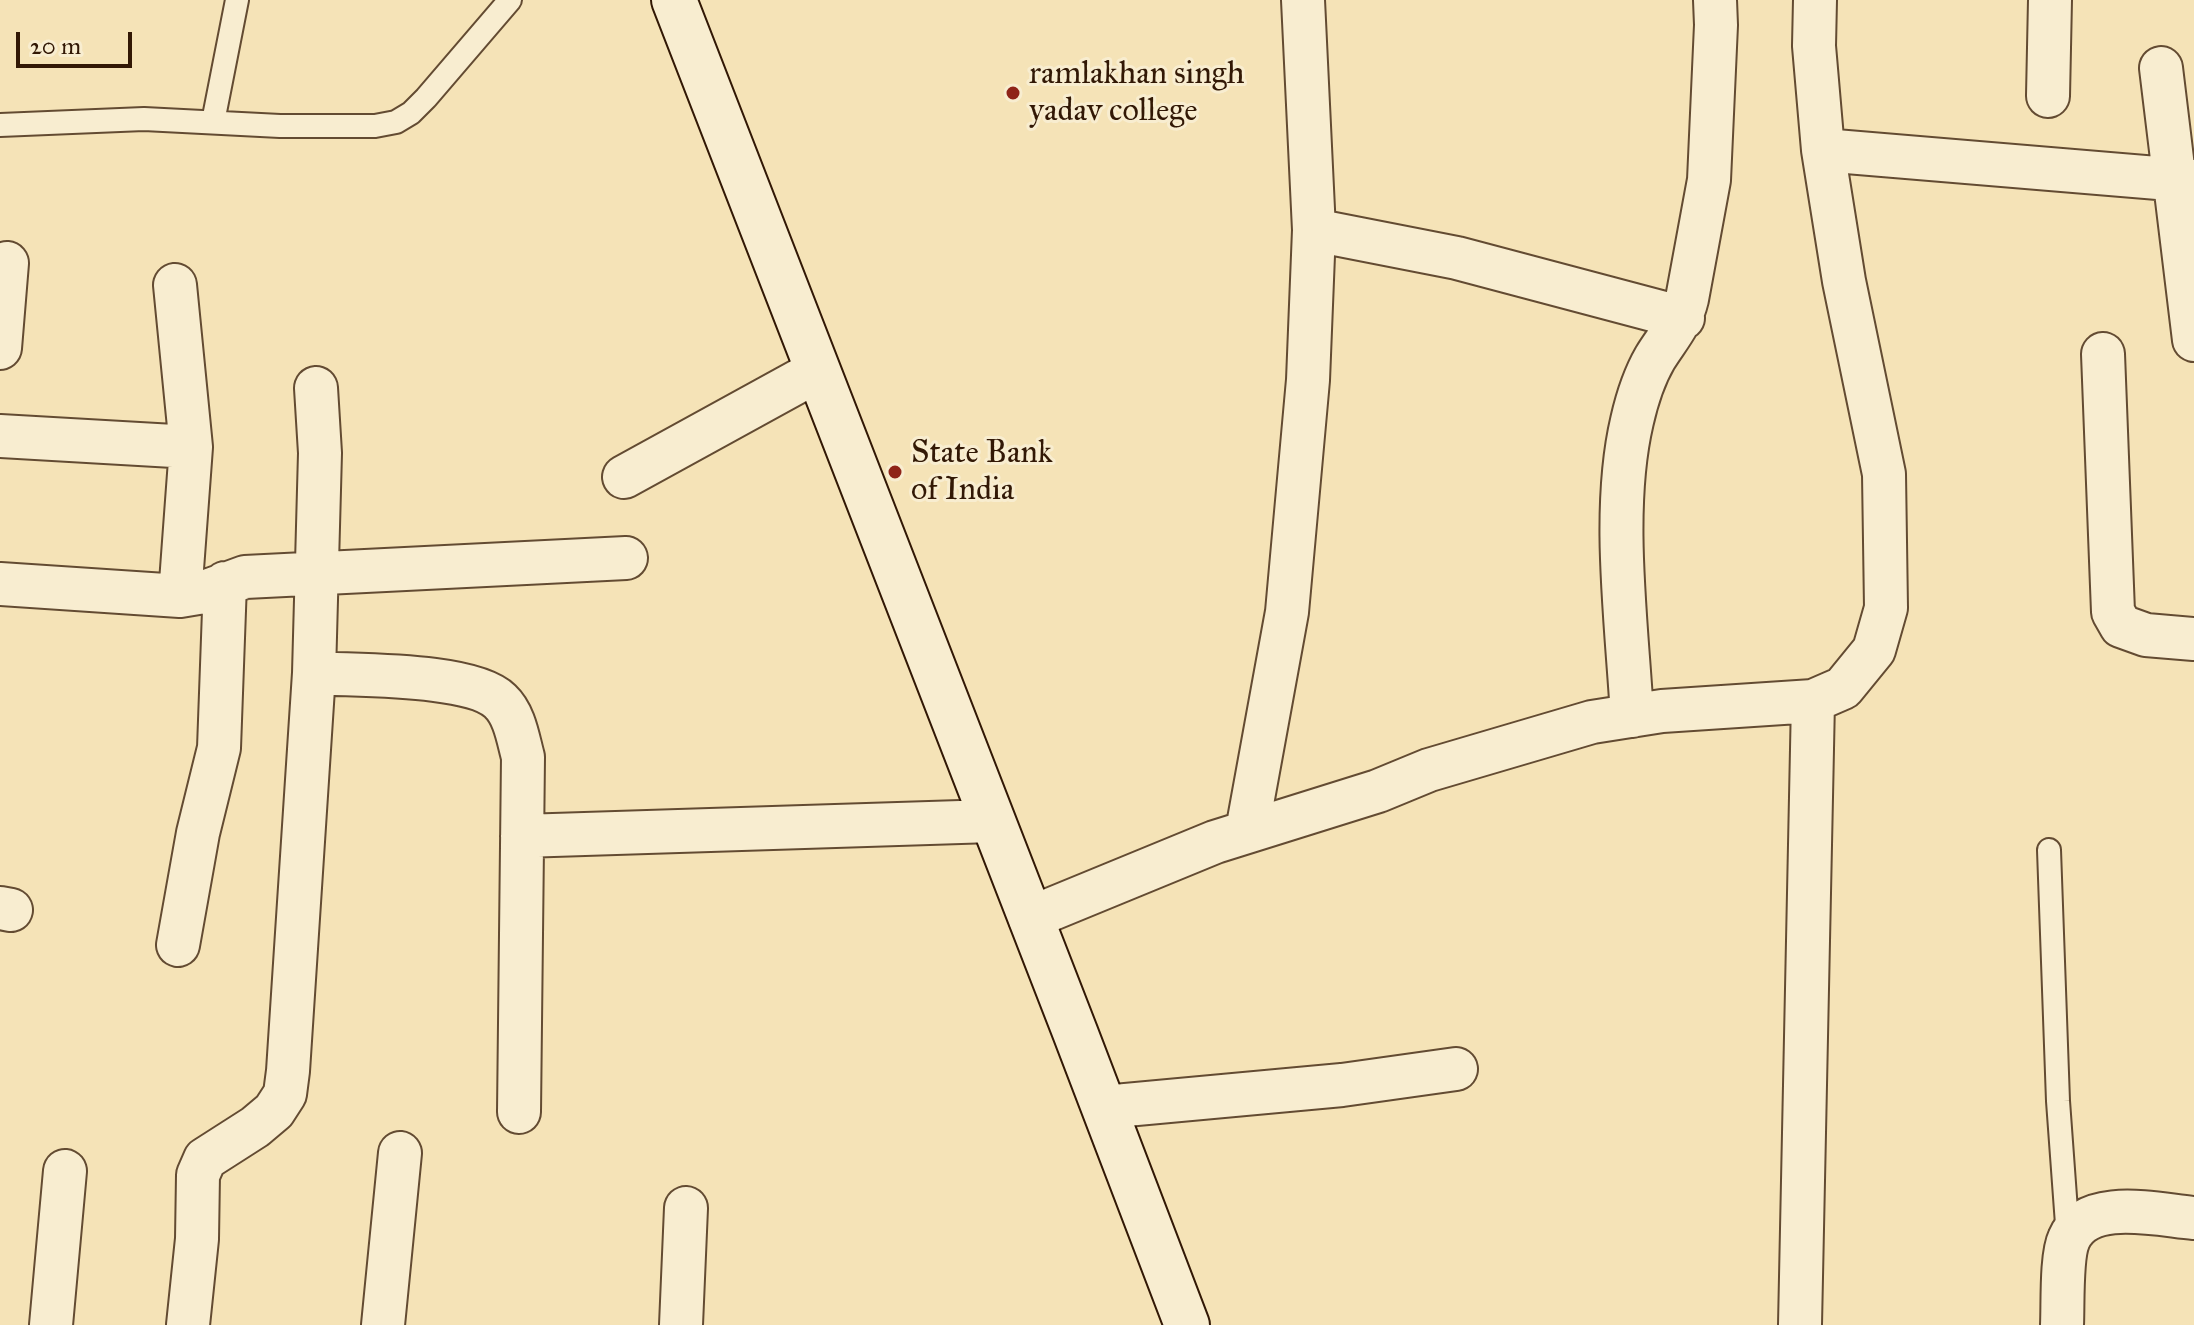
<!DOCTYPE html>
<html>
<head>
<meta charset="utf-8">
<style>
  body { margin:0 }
  #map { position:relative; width:2194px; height:1325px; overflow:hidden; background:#f5e3b7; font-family:"IM FELL Great Primer",serif }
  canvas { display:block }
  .scale { position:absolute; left:16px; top:32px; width:116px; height:36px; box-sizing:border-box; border:4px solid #321805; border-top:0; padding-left:10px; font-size:24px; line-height:28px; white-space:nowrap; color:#321805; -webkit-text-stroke:6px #f8edd0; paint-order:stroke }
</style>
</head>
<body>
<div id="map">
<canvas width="2194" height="1325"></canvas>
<div class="scale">20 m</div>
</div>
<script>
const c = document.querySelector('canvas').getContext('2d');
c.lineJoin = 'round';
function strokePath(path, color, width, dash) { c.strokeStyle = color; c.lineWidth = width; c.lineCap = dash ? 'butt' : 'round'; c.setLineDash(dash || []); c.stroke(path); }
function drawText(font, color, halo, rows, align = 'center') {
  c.font = font + ' "IM FELL Great Primer",serif'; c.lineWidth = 6; c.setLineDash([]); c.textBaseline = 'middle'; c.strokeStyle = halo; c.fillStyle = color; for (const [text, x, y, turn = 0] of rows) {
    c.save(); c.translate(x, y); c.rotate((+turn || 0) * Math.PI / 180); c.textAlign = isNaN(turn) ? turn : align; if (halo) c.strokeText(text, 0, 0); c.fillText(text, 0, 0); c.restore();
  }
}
const service = new Path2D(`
  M 213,122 L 237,0
  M 0,125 L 144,119 L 280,126 L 375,126 L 396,122 L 411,113 L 426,98 L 510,0
  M 2049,850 L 2058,1101 L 2068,1238`);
const minor = new Path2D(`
  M 2161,68 L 2194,340
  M 2048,96 L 2050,0
  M 1823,150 L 2194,181
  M 1314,230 L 1457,258 L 1683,318
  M 175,285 L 191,447 L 180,596
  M 0,348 L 7,263
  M 2103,354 L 2113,612 L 2121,626 L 2146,635 L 2194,639
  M 0,436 L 191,447
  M 624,477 L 817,371
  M 0,584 L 180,596 L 204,592 L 245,577 L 626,558
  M 314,673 C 357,676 471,673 500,701 C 515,715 518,739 523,757 L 519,1112
  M 1632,716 C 1627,625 1611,510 1632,421 C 1637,399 1644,377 1655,358 C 1668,337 1681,324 1687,299 L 1709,180 L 1716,25 L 1715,0
  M 1247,831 L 1287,612 L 1308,380 L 1314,230 L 1303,0
  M 522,836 L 992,821
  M 0,908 L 11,910
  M 1030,918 L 1215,842 L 1378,791 L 1429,770 L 1592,722 L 1662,711 L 1813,701 L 1843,688 L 1874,650 L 1886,608 L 1884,474 L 1844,281 L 1823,150 L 1814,46 L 1815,0
  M 178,945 L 198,833 L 219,748 L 225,583
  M 1104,1107 L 1342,1085 L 1456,1069
  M 51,1325 L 65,1171
  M 188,1325 L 197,1239 L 198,1175 L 205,1159 L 255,1127 L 274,1111 L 285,1094 L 288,1071 L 314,673 L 320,453 L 316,388
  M 383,1325 L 400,1153
  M 681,1325 L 686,1208
  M 1800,1325 L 1813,701
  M 2062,1325 C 2063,1304 2061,1256 2069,1239 C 2087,1197 2158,1215 2194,1218`);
const secondary = new Path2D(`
  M 674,0 L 1075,1032 L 1187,1325`);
strokePath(service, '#634b32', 26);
strokePath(minor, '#634b32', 46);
strokePath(secondary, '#321805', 48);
strokePath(service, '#f8edd0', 22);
strokePath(minor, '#f8edd0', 42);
strokePath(secondary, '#f8edd0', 44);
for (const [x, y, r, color] of [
  [1013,93,8,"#8f2418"],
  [895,472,8,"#8f2418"]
]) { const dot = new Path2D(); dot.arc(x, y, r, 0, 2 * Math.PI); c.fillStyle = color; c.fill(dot); strokePath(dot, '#f8edd0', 3); }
drawText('32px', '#321805', '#f8edd0', [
  ["ramlakhan singh",1029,75],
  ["yadav college",1029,112],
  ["State Bank",911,454],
  ["of India",911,491]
], 'left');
</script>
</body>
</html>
